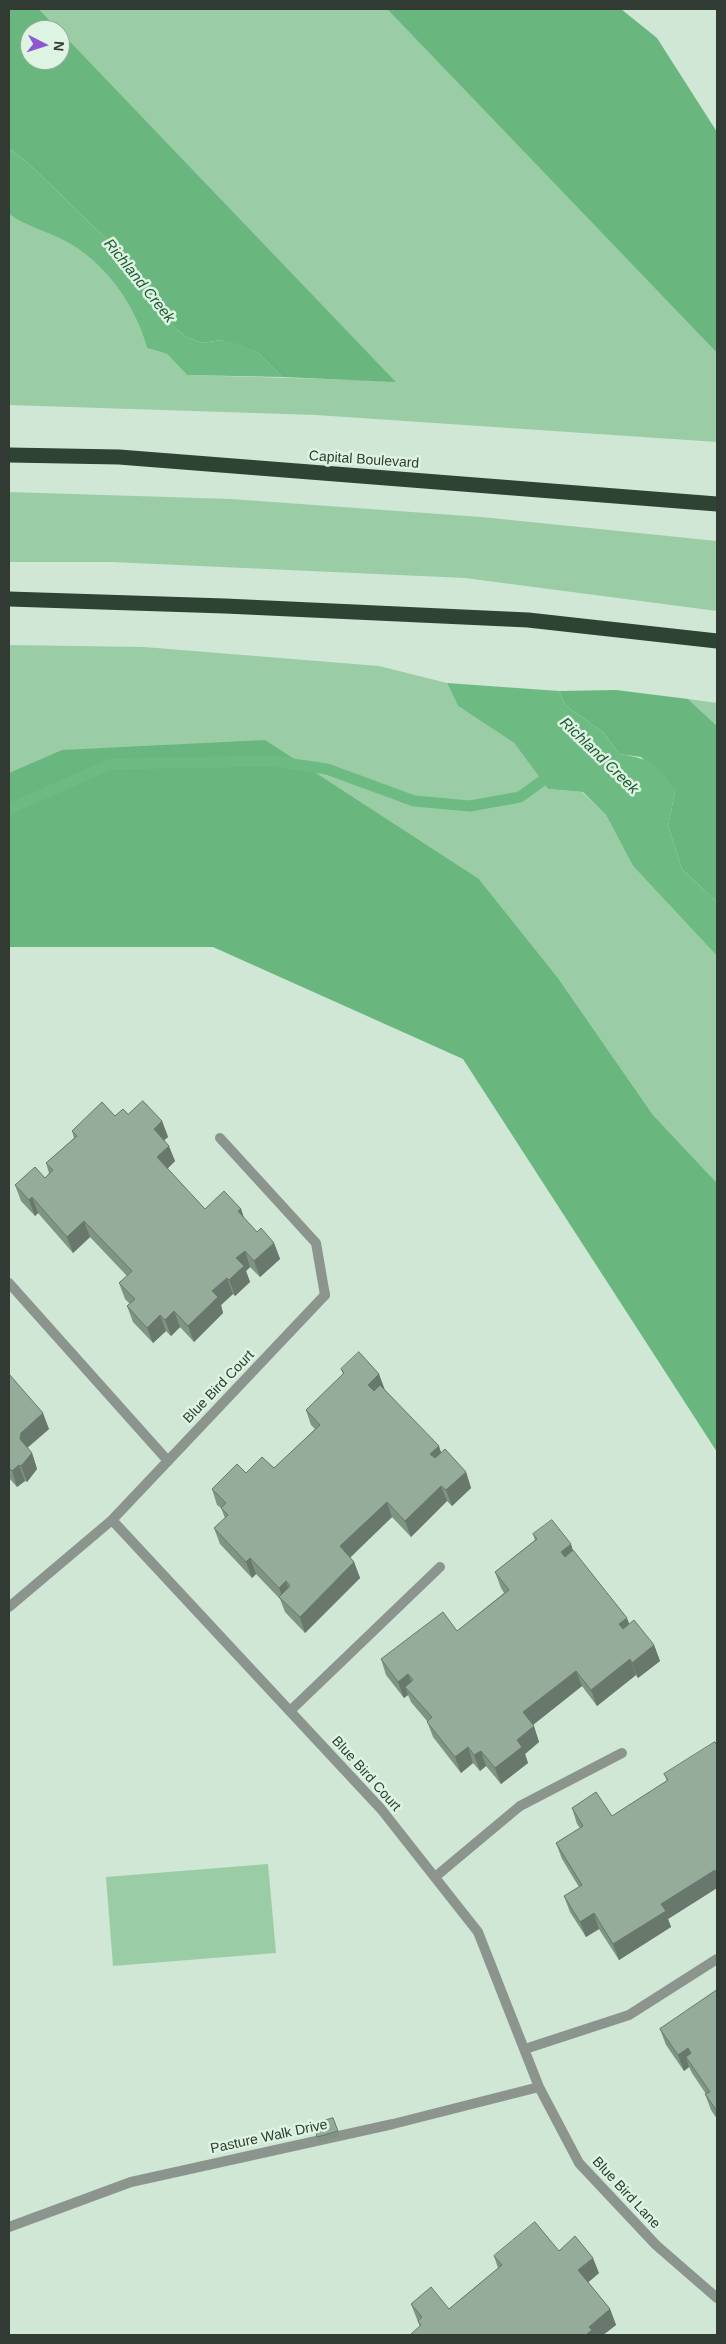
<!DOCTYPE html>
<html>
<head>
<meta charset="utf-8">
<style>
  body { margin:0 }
  #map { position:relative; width:726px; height:2344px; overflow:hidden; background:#cfe7d4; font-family:Helvetica,sans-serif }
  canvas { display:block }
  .frame { position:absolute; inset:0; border:10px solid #313b33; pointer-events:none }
  .north { position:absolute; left:20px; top:20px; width:50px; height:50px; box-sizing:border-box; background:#dcf4e1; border:1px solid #98aa9b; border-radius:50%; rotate:95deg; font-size:14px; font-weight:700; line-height:20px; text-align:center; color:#313b33 }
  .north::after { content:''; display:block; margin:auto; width:18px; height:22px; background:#8e57cf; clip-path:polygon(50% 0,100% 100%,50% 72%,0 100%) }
</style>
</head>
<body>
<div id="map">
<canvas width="726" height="2344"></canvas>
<div class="frame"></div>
<div class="north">N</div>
</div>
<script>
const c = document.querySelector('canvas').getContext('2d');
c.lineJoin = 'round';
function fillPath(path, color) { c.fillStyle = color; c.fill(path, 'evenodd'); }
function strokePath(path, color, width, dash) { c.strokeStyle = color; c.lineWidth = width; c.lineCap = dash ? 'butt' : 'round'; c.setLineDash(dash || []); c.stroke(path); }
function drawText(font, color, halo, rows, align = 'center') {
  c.font = font + ' Helvetica,sans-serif'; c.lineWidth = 5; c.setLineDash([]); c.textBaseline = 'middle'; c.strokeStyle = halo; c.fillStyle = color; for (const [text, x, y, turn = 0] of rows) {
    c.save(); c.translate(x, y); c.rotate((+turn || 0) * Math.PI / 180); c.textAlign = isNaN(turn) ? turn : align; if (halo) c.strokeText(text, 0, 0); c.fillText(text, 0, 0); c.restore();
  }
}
fillPath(new Path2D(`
  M 39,9 L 387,9 L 717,353 L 717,442 L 316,415 L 9,405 L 9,214 C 25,226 43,230 61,239 C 103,259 135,304 147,348 L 167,354 L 187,375 L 395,381 Z
  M 9,492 L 231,499 L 481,517 L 717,541 L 717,611 L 465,578 L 112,562 L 9,562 Z
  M 9,645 L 144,647 L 379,666 L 447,683 L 458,706 L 514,743 L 548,789 L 582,792 L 606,815 L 633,866 L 717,956 L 717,1183 L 653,1115 L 558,978 L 479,879 L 9,773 Z
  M 688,699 L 717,703 L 717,726 Z
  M 268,1864 L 276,1953 L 113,1966 L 106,1877 Z`), '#9acda6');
fillPath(new Path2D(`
  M 9,9 L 39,9 L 59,30 L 30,30 L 30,60 L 60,60 L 60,31 L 396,382 L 282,377 L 257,352 L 221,340 L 202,343 L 186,337 L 174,327 L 130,271 L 118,250 L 28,163 L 9,148 Z
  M 387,9 L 621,9 L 657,38 L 717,132 L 717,353 Z
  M 616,690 L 688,699 L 717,726 L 717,902 L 682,869 L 668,826 L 675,792 L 641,757 L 619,754 L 604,733 L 565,705 L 559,691 Z
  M 265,740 L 479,879 L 558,978 L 653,1115 L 717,1183 L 717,1452 L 463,1059 L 213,947 L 9,947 L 9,773 L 62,750 Z`), '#69b77f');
fillPath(new Path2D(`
  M 9,148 L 28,163 L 118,250 L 130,271 L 174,327 L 186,337 L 202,343 L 221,340 L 240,344 L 257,352 L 282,377 L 187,375 L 167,354 L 147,348 C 135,304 103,259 61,239 C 43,230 25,226 9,214 Z
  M 447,683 L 559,691 L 565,705 L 604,733 L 619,754 C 649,758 660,765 675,792 L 668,826 L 682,869 L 717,902 L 717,956 L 633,866 L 606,815 L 583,792 L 548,789 L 514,743 L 458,706 Z`), '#6dbb83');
strokePath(new Path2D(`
  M 9,809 L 111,764 L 272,761 L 327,769 L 414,801 L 470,806 L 520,797 L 553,773`), '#6dbb83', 11);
strokePath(new Path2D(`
  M 220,1138 L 316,1243 L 325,1295
  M 9,1283 L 168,1461
  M 290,1711 L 440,1567
  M 435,1877 L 520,1806 L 622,1753
  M 525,2049 L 629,2015 L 717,1959`), '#8b958d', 10);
strokePath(new Path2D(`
  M 325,1295 L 112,1520 L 381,1809 L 478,1932 L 539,2087 L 579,2163 L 656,2245 L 717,2298
  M 9,1607 L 112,1520
  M 9,2227 L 131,2182 L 393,2124 L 539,2087`), '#8b958d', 10);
strokePath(new Path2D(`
  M 9,455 L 119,457 L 717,504
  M 9,599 L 225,606 L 528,620 L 717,641`), '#2f4334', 15);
fillPath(new Path2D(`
  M 128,1114 L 162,1121 L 168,1137 L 164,1140 L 175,1161 L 167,1169 L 205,1209 L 241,1209 L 244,1218 L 257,1232 L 274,1243 L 280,1259 L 260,1277 L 250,1267 L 246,1271 L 250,1282 L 235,1296 L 233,1294 L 221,1305 L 223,1313 L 194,1342 L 180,1327 L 171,1336 L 166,1331 L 153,1343 L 133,1322 L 127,1306 L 130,1304 L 125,1299 L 119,1283 L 127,1276 L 90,1237 L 73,1253 L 38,1213 L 35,1216 L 21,1201 L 15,1185 L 45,1178 L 49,1173 L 46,1163 L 74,1138 L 72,1131 L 115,1116 Z
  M 341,1369 L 385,1390 L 441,1452 L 466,1472 L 471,1488 L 452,1506 L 447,1501 L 411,1537 L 392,1517 L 350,1558 L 354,1562 L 360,1578 L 305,1633 L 285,1612 L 280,1599 L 256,1574 L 252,1578 L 220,1544 L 214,1528 L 225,1518 L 221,1508 L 217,1505 L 212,1489 L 246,1473 L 274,1468 L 315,1429 L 311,1425 L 306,1410 L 343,1374 Z
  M 9,1374 L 49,1429 L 27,1448 L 32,1453 L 37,1469 L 27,1482 L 25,1481 L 17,1487 L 9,1478 Z
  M 533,1534 L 573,1551 L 629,1624 L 654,1645 L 660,1661 L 638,1678 L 636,1675 L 597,1706 L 582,1686 L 533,1725 L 539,1742 L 525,1754 L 528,1763 L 501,1784 L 486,1766 L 480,1771 L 473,1763 L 461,1773 L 433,1737 L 427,1721 L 411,1702 L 408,1695 L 404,1698 L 386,1675 L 381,1659 L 457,1631 L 504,1593 L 501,1588 L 495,1572 L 535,1540 Z
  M 717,1746 L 717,1888 L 668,1919 L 671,1927 L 619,1960 L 599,1929 L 586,1937 L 570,1912 L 564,1896 L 579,1887 L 562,1859 L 556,1843 L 580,1828 L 577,1824 L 572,1808 L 612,1816 L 667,1781 L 664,1774 Z
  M 717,1990 L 717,2119 L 711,2110 L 705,2094 L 706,2094 L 692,2073 L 689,2067 L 684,2071 L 666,2045 L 660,2029 Z
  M 333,2118 L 340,2137 L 319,2142 L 314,2124 Z
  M 559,2251 L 599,2273 L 588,2282 L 610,2309 L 616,2325 L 603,2335 L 410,2335 L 420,2327 L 411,2304 L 449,2309 L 498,2268 L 494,2256 Z`), '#809484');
fillPath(new Path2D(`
  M 162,1121 L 168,1137 L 159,1145 L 154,1129 Z
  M 169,1146 L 175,1161 L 163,1173 L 157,1157 Z
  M 32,1197 L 38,1213 L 35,1216 L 29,1200 Z
  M 241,1209 L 246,1224 L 238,1211 Z
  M 84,1221 L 90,1237 L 73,1253 L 67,1237 Z
  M 274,1243 L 280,1259 L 260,1277 L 254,1261 Z
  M 245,1251 L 250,1267 L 246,1271 L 250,1282 L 235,1296 L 229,1280 L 236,1258 Z
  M 227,1278 L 233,1294 L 221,1305 L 223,1313 L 194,1342 L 188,1326 L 212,1291 Z
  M 174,1311 L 180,1327 L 171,1336 L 165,1320 Z
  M 160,1315 L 166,1331 L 153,1343 L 147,1328 Z
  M 379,1374 L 385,1390 L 373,1400 L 368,1385 Z
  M 43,1413 L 49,1429 L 26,1449 L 20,1439 L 21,1433 Z
  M 439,1446 L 444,1461 L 436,1469 L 430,1454 Z
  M 32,1453 L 37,1469 L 27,1482 L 21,1466 Z
  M 19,1465 L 25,1481 L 17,1487 L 12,1471 Z
  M 466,1472 L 471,1488 L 452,1506 L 446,1490 Z
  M 441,1486 L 447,1501 L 411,1537 L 405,1521 Z
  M 387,1502 L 392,1517 L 345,1562 L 340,1546 Z
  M 571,1544 L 576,1560 L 567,1568 L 561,1552 Z
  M 250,1558 L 256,1574 L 252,1578 L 246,1562 Z
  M 354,1562 L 360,1578 L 305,1633 L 300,1617 Z
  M 286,1581 L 291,1597 L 284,1601 L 279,1588 Z
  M 627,1618 L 633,1633 L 625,1639 L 619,1624 Z
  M 654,1645 L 660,1661 L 638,1678 L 632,1663 Z
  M 630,1659 L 636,1675 L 597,1706 L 591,1690 Z
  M 576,1671 L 582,1686 L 529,1728 L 523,1712 Z
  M 408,1674 L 414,1690 L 405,1687 L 408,1695 L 404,1698 L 398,1682 Z
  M 534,1726 L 539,1742 L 525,1754 L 528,1763 L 501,1784 L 495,1768 L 517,1740 Z
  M 468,1747 L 473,1763 L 461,1773 L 455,1757 Z
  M 481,1751 L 486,1766 L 480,1771 L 474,1755 Z
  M 715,1870 L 717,1877 L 717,1888 L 668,1919 L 671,1927 L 619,1960 L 613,1944 L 661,1904 Z
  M 594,1913 L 599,1929 L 586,1937 L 580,1922 Z
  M 688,2048 L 694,2064 L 686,2057 L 689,2067 L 684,2071 L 678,2055 Z
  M 593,2258 L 599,2273 L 584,2286 L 578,2270 Z
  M 610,2309 L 616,2325 L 603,2335 L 588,2335 L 589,2327 Z`), '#68786c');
const building = new Path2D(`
  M 143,1101 L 162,1121 L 154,1129 L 169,1146 L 157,1157 L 205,1209 L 224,1191 L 241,1209 L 238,1211 L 257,1232 L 261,1228 L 274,1243 L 254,1261 L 245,1251 L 236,1258 L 244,1266 L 229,1280 L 227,1278 L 212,1291 L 218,1297 L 188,1326 L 174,1311 L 165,1320 L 160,1315 L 147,1328 L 127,1306 L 135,1299 L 119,1283 L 132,1271 L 84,1221 L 67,1237 L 32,1197 L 29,1200 L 15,1185 L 35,1167 L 45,1178 L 53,1170 L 46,1163 L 77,1136 L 72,1131 L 102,1102 L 115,1116 L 123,1109 L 128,1114 Z
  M 359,1352 L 379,1374 L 368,1385 L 374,1391 L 380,1385 L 439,1446 L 430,1454 L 435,1458 L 445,1449 L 466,1472 L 446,1490 L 441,1486 L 405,1521 L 387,1502 L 340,1546 L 354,1562 L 300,1617 L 279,1597 L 290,1586 L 286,1581 L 279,1588 L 250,1558 L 246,1562 L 214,1528 L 228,1515 L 221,1508 L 226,1503 L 212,1489 L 237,1464 L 246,1473 L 262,1457 L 274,1468 L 320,1425 L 306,1410 L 344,1373 L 341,1369 Z
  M 9,1374 L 43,1413 L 21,1433 L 20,1439 L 32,1453 L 21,1466 L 19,1465 L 12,1471 L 9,1468 Z
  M 552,1520 L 571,1544 L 561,1552 L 565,1557 L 573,1550 L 627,1618 L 619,1624 L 623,1629 L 634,1620 L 654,1645 L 632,1663 L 630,1659 L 591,1690 L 576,1671 L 523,1712 L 534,1726 L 517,1740 L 522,1747 L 495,1768 L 481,1751 L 474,1755 L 468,1747 L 455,1757 L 427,1722 L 432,1717 L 405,1687 L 413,1680 L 408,1674 L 398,1682 L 381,1659 L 443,1612 L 457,1631 L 509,1590 L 495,1572 L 537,1539 L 533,1534 Z
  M 715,1742 L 717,1746 L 717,1874 L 715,1870 L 661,1904 L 666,1911 L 613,1944 L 594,1913 L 580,1922 L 564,1896 L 582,1885 L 556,1843 L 583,1826 L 572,1808 L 596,1792 L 612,1816 L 668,1780 L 664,1774 Z
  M 717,1990 L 717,2111 L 705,2094 L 710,2092 L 686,2057 L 691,2053 L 688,2048 L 678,2055 L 660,2029 Z
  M 333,2118 L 338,2131 L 317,2137 L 314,2124 Z
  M 535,2222 L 559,2251 L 575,2236 L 593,2258 L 578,2270 L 610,2309 L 589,2327 L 592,2330 L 587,2334 L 588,2335 L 410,2335 L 421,2325 L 418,2321 L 422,2317 L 411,2304 L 431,2287 L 449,2309 L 502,2265 L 494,2256 Z`);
fillPath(building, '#95ac9a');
strokePath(building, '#68786c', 1);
drawText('14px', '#313b33', '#dcf4e1', [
  ["Capital Boulevard",364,460,4],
  ["Blue Bird Court",219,1387,-46],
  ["Blue Bird Court",366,1774,48],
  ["Pasture Walk Drive",269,2137,-12],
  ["Blue Bird Lane",626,2193,47]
]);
drawText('italic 15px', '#1f5732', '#dcf4e1', [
  ["Richland Creek",139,281,51],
  ["Richland Creek",599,756,44]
]);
</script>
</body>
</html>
